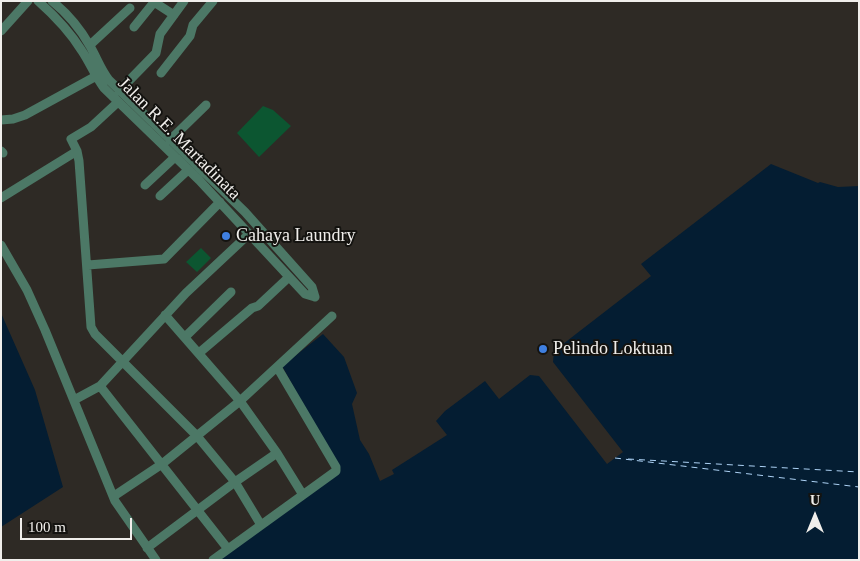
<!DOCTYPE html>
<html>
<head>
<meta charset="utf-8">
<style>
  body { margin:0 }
  #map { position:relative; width:860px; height:561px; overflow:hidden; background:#2e2a25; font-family:Georgia,serif }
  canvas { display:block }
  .frame { position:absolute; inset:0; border:2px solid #f0eeeb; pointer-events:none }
  .north { position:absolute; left:790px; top:491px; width:50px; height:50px; -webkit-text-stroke:4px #141310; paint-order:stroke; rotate:0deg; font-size:14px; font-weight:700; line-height:20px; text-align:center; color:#f0eeeb }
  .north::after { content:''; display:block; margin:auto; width:18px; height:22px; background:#f0eeeb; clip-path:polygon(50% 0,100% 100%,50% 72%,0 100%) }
  .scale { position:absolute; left:20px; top:518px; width:112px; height:22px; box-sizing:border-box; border:2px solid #f0eeeb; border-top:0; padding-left:6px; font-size:15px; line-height:18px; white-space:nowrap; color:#f0eeeb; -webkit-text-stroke:4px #141310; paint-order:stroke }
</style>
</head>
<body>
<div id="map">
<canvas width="860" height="561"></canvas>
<div class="frame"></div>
<div class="north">U</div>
<div class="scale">100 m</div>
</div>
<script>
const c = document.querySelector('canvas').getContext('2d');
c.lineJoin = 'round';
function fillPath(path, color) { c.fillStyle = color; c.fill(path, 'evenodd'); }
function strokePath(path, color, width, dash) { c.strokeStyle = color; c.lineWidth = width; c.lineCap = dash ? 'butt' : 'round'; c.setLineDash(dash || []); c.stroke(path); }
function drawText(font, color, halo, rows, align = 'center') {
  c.font = font + ' Georgia,serif'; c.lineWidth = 4; c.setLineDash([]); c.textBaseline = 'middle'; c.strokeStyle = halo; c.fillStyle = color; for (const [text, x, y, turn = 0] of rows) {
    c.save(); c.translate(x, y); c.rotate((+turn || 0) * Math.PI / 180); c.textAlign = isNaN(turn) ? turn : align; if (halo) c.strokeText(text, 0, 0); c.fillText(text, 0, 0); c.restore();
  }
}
fillPath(new Path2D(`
  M 263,106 L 273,110 L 291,126 L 259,157 L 237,133 Z
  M 201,248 L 211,258 L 197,272 L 186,262 Z`), '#0c5631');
fillPath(new Path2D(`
  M 771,164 L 818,183 L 820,182 L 838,187 L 859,186 L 859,560 L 217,560 L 338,467 L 282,366 L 323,334 L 344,357 L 357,393 L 352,404 L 360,440 L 369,454 L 380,481 L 394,474 L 392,470 L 447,435 L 436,421 L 445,411 L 485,381 L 499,399 L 530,375 L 539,376 L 607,464 L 623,452 L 553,362 L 554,351 L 651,276 L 641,264 Z
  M 1,313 L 35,390 L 63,487 L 1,527 Z`), '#041d32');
strokePath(new Path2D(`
  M 615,458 L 859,487
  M 628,459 L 859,472`), '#add2f5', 1, [6, 5]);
strokePath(new Path2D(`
  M 38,1 C 55,16 70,32 82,51 C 90,63 95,76 104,88 L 199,180 L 305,294 L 315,297
  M 52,1 C 67,13 81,30 90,46 C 97,58 101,70 109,80 L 245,212 L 312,287 L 315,297
  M 154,2 L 174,15
  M 134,27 L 155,1
  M 1,31 L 28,1
  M 90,45 L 130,8
  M 161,73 L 190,36 L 193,25 L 213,1
  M 119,91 L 156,53 L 160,34 L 184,1
  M 118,102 L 91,127 L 71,139 L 77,151 L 79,161 L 91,327 L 95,334 L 197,436 L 235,482 L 261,525
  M 1,120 L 13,119 L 25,115 L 100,74
  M 170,140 L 206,105
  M 1,151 L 3,153
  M 145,185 L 175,157
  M 160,196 L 188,170
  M 1,198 L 77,151
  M 1,245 L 27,290 L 45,330 L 115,501 L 156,560
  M 88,265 L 164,259 L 220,202
  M 165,315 L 240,401 L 277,453 L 303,495
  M 185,337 L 231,292
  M 199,353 L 252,308 L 258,306 L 289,277
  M 100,386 L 228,549
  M 74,400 L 100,386 L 186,293 L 249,234
  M 114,496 L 162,464 L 240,401 L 332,316
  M 147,548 L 235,482 L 277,453
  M 213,560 L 336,471 L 336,467 L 277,367`), '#4c7866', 9);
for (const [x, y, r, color] of [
  [226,236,5,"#3f7fe0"],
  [543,349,5,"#3f7fe0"]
]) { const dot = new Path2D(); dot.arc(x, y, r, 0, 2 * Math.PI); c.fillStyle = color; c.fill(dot); strokePath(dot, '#141310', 2); }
drawText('18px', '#f0eeeb', '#141310', [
  ["Jalan R.E. Martadinata",179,139,45]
]);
drawText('18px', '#f0eeeb', '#141310', [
  ["Cahaya Laundry",236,236],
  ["Pelindo Loktuan",553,349]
], 'left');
</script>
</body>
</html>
